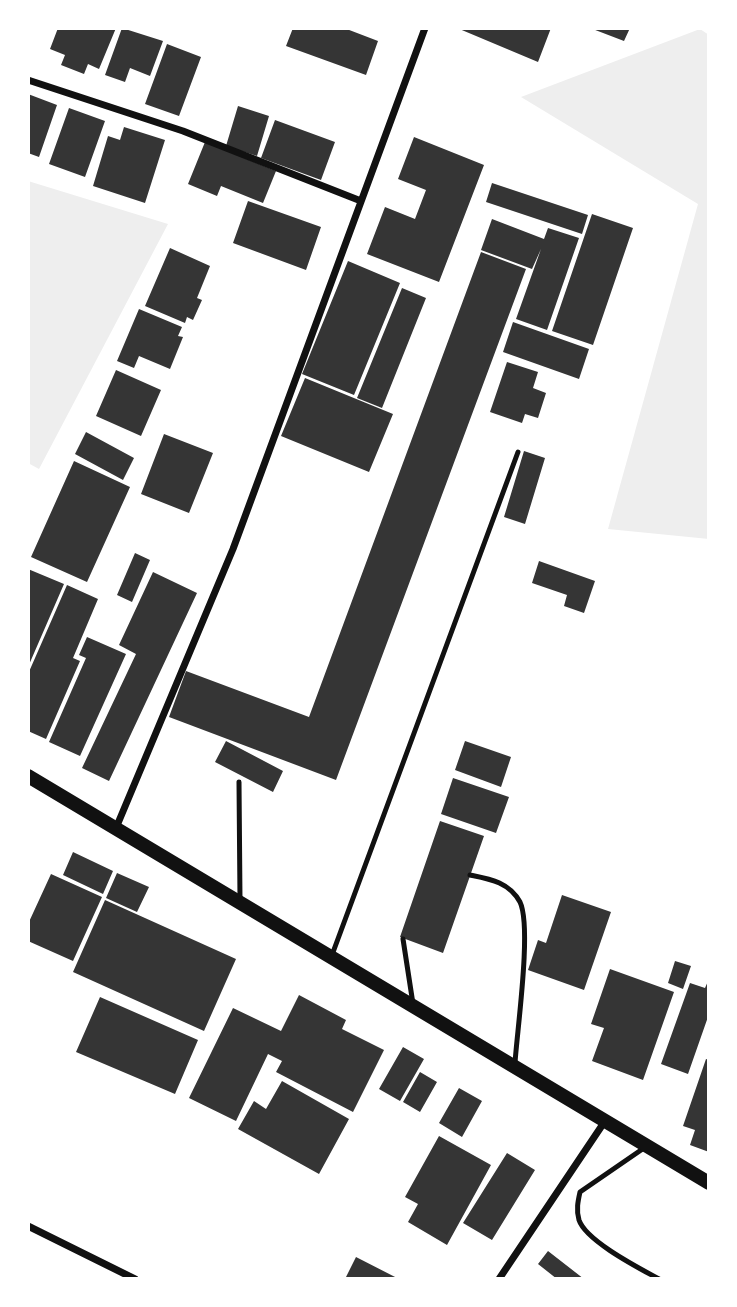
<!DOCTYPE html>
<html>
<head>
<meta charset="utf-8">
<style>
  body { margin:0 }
  #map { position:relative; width:737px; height:1307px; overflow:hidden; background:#fff; font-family:"Roboto Serif",serif }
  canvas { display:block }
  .frame { position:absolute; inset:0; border:30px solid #fff; pointer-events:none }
</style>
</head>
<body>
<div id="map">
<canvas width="737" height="1307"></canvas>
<div class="frame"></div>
</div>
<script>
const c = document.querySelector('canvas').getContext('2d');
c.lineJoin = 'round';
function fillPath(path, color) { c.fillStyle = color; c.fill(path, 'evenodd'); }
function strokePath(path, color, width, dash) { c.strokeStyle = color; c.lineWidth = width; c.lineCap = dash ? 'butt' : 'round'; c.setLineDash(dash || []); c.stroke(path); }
fillPath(new Path2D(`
  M 700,29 L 709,35 L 709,539 L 608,529 L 698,204 L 521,97 Z
  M 28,181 L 168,224 L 39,469 L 28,463 Z`), '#eee');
fillPath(new Path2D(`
  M 58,28 L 116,28 L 99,69 L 88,64 L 84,74 L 61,65 L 65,55 L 50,49 Z
  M 122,28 L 163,41 L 150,76 L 130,68 L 125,82 L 105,75 Z
  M 293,28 L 344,28 L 378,41 L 366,75 L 286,46 Z
  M 457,28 L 551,28 L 538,62 Z
  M 590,28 L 630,28 L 624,41 Z
  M 167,44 L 201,57 L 179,116 L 145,104 Z
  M 28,94 L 57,105 L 39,157 L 28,153 Z
  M 238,106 L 269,116 L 257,156 L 226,146 Z
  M 69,108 L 105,121 L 85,177 L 49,164 Z
  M 275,120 L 335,142 L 321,180 L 261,158 Z
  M 124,127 L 165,140 L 145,203 L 93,186 L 108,136 L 120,140 Z
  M 414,137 L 484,165 L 439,282 L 367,254 L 385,207 L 415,219 L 426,190 L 398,179 Z
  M 205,142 L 276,171 L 263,203 L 221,186 L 217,196 L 188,184 Z
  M 492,183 L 588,215 L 582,234 L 486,202 Z
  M 248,201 L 321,227 L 306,270 L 233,243 Z
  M 592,214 L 633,228 L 593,345 L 552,331 Z
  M 492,219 L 544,239 L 548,228 L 579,238 L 547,330 L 516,319 L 541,249 L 532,269 L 481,250 Z
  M 170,248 L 210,266 L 197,298 L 202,300 L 193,320 L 187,317 L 185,323 L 145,306 Z
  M 481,252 L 526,269 L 336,780 L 169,717 L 186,671 L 309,717 Z
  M 348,261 L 400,283 L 354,395 L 302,374 Z
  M 402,288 L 426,298 L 382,408 L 357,398 Z
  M 139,309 L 182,327 L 178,336 L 183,337 L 170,369 L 139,356 L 134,368 L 117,361 Z
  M 513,322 L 589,349 L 579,379 L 503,352 Z
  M 507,362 L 538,372 L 533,388 L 546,393 L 538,418 L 525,414 L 522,423 L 490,412 Z
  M 116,370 L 161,390 L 141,436 L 96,416 Z
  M 305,378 L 393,414 L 369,472 L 281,436 Z
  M 86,432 L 134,458 L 123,480 L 75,454 Z
  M 164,434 L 213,453 L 189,513 L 141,494 Z
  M 524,451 L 545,458 L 525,524 L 504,517 Z
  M 74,461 L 130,487 L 87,582 L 31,557 Z
  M 135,553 L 150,560 L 132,602 L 117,595 Z
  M 539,561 L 595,581 L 584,613 L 564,606 L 567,595 L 532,583 Z
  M 28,569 L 64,584 L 28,667 Z
  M 153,572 L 197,593 L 109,781 L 82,768 L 136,654 L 119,645 Z
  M 67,585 L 98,599 L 73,658 L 80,661 L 46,739 L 28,731 L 28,674 Z
  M 87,637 L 126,654 L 80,756 L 49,742 L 86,658 L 79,655 Z
  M 226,741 L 283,771 L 273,792 L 215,762 Z
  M 465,741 L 511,757 L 501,787 L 455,770 Z
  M 453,778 L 509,797 L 496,833 L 441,814 Z
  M 440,821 L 484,836 L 443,953 L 400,937 Z
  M 73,852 L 113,871 L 103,894 L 63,875 Z
  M 117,873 L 149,887 L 137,912 L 106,898 Z
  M 51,874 L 102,897 L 73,961 L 28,941 L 28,924 Z
  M 562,895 L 611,912 L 584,990 L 528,970 L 538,940 L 546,943 Z
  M 105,900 L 236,959 L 204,1031 L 73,972 Z
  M 675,961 L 691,966 L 683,989 L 668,983 Z
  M 610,969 L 674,992 L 643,1080 L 592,1061 L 604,1028 L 591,1024 Z
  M 709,979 L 709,1014 L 688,1074 L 661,1064 L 690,983 L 705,988 Z
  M 299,995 L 346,1020 L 342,1029 L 384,1050 L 353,1112 L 276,1072 L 282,1061 L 268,1054 L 236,1121 L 189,1098 L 233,1008 L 281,1031 Z
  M 100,997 L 198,1040 L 175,1094 L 76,1052 Z
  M 403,1047 L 424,1059 L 400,1101 L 379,1089 Z
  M 706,1059 L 709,1060 L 709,1152 L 690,1145 L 695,1130 L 683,1126 Z
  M 420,1072 L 437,1082 L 420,1112 L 403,1102 Z
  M 282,1081 L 349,1119 L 319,1174 L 238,1129 L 254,1101 L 266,1109 Z
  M 459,1088 L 482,1101 L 462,1137 L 439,1123 Z
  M 439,1136 L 491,1165 L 447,1245 L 408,1222 L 418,1204 L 405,1197 Z
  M 507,1153 L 535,1170 L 492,1240 L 463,1223 Z
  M 548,1251 L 584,1279 L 557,1279 L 538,1264 Z
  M 356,1257 L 399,1279 L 345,1279 Z`), '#353535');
strokePath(new Path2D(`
  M 239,782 L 240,900
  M 470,875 C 490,879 509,882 520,902 C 532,927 517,1031 515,1063
  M 403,939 L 413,1004
  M 332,955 L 518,452
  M 644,1148 L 580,1192 C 578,1201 576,1210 579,1220 C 586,1241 639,1268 659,1279`), '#111', 5);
strokePath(new Path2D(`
  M 28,80 L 183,131 L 361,201
  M 116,828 L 233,549 L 425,28
  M 28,1226 L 135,1279
  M 499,1279 L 605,1121`), '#111', 7);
strokePath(new Path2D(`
  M 28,776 L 709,1183`), '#111', 14);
</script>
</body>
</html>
